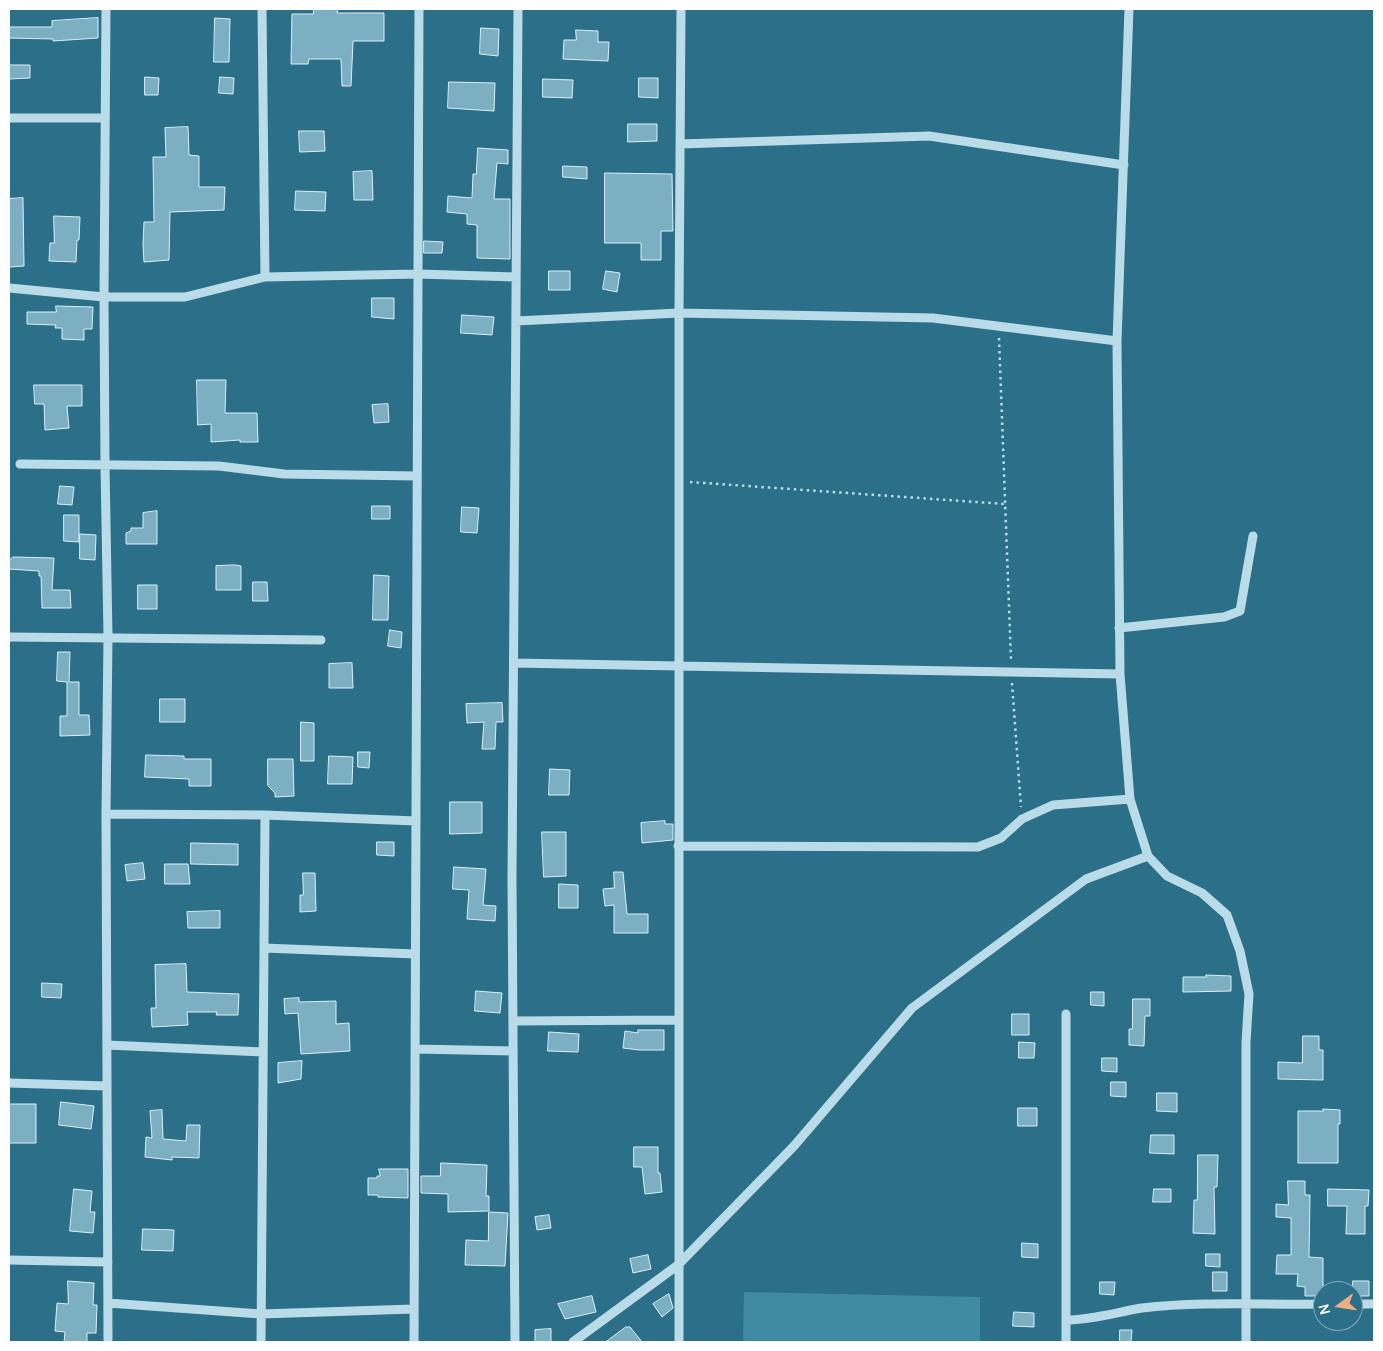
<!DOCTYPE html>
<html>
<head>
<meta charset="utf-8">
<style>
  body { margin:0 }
  #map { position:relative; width:1383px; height:1351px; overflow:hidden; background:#2c6f88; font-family:Manrope,sans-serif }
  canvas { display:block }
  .frame { position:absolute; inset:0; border:10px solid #fff; pointer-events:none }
  .north { position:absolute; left:1313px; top:1281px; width:50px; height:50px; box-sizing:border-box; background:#2c6f88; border:1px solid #80a9b8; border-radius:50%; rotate:256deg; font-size:14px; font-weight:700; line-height:20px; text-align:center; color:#fff }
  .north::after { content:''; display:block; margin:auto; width:18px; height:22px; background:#edae81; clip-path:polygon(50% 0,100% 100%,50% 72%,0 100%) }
</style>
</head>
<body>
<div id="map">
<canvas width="1383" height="1351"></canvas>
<div class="frame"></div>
<div class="north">N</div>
</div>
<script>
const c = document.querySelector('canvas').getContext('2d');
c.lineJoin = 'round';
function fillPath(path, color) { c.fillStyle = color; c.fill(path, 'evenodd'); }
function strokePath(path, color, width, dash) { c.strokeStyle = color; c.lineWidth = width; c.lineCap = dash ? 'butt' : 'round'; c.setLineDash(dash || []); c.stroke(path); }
fillPath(new Path2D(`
  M 744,1292 L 980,1297 L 980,1342 L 743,1342 Z`), '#418aa4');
const building = new Path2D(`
  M 314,9 L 338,9 L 337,13 L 384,13 L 384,41 L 353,41 L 351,86 L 342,86 L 341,59 L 309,59 L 308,64 L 291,64 L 292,14 L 313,14 Z
  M 98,18 L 98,38 L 53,41 L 53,39 L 9,38 L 9,27 L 52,27 L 52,21 Z
  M 215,18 L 230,19 L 229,62 L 214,62 Z
  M 481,28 L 499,29 L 498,56 L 480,54 Z
  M 576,30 L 598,31 L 598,42 L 609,42 L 608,61 L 563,59 L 564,40 L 576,40 Z
  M 9,65 L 30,65 L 30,78 L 9,79 Z
  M 145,77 L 159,78 L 158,95 L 145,95 Z
  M 220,77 L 234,78 L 233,94 L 219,93 Z
  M 639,78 L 658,78 L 658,98 L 639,97 Z
  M 543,79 L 573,80 L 572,98 L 543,97 Z
  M 449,82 L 495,83 L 494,111 L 448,108 Z
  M 628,124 L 657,124 L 657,141 L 628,142 Z
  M 188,127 L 189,155 L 199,156 L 199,187 L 225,187 L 224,210 L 170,212 L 169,260 L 144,262 L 143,245 L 144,222 L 154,222 L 153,157 L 166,157 L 165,128 Z
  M 299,131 L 324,131 L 325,151 L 300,152 Z
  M 478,148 L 508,150 L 508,164 L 497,163 L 494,199 L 510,199 L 510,259 L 477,258 L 477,225 L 467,224 L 467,214 L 447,212 L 448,196 L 472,198 L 473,174 L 476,174 Z
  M 563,166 L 587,167 L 587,179 L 563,177 Z
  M 372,171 L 373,200 L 354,200 L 353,172 Z
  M 605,173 L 672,174 L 673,231 L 661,231 L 661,260 L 641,260 L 641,243 L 605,243 Z
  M 296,191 L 326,192 L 325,211 L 295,210 Z
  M 23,198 L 24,266 L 9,267 L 9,199 Z
  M 54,216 L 80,217 L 79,240 L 77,240 L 76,262 L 49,261 L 50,243 L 54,243 Z
  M 424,241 L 443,242 L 442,253 L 424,253 Z
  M 549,271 L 570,271 L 570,290 L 549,290 Z
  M 606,271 L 620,273 L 617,292 L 603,289 Z
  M 372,298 L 394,298 L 394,319 L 372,317 Z
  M 56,306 L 93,307 L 92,329 L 84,329 L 84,340 L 62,339 L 62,328 L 55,328 L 56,325 L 27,324 L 27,312 L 56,312 Z
  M 462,315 L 494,317 L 492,335 L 461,333 Z
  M 197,380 L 226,380 L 225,413 L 257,413 L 258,442 L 240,442 L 240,440 L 211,442 L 211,424 L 198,425 Z
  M 34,385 L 82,385 L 82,406 L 67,406 L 69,428 L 45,430 L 44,404 L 35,404 Z
  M 388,404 L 389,422 L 374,423 L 372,405 Z
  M 60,486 L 74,487 L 72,505 L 58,504 Z
  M 372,506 L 390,506 L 390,519 L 372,519 Z
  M 462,507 L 479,508 L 477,533 L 461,532 Z
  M 157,511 L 157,544 L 126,544 L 126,533 L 131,531 L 131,528 L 143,528 L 143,513 Z
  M 64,515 L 79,515 L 79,542 L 64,541 Z
  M 80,534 L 96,535 L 95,560 L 80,559 Z
  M 13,557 L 54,558 L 52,590 L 70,590 L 71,608 L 42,608 L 41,576 L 39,576 L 39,571 L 9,569 L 9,561 Z
  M 235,565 L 241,566 L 241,590 L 216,590 L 216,566 Z
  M 374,575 L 389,576 L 388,620 L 373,620 Z
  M 253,582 L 267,582 L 268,601 L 253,601 Z
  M 138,585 L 157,585 L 157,609 L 138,609 Z
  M 390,630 L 402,632 L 401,648 L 388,646 Z
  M 58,652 L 70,652 L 69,682 L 79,682 L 79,715 L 89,715 L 90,735 L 60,736 L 60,716 L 67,716 L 67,682 L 57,681 Z
  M 352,663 L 353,688 L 329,688 L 329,664 Z
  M 160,699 L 185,699 L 185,722 L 160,722 Z
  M 502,703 L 503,722 L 496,722 L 495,749 L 482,749 L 484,722 L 467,723 L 466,704 Z
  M 301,722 L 314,723 L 314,761 L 301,761 Z
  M 358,752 L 370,752 L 369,768 L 358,767 Z
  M 146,755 L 184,756 L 184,759 L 211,759 L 211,786 L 189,786 L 189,779 L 145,777 Z
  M 329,756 L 353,757 L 352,784 L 328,784 Z
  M 268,759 L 293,759 L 294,796 L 275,797 L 275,793 L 268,786 Z
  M 550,769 L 570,770 L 569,795 L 549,795 Z
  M 450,802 L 482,802 L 482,833 L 450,834 Z
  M 665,821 L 665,824 L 673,824 L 673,840 L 642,843 L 641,823 Z
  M 542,832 L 566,832 L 566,876 L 544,877 Z
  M 377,842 L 394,842 L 394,856 L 377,855 Z
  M 191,843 L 238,844 L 238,865 L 191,864 Z
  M 143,863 L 145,879 L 127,881 L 125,865 Z
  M 165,864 L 188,864 L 190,884 L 165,884 Z
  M 454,867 L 486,869 L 483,905 L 496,906 L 495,921 L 467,919 L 469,890 L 453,889 Z
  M 614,872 L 623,872 L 627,914 L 648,914 L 648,933 L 614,933 L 614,905 L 605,906 L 603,889 L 614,888 Z
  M 303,873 L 315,873 L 316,911 L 300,912 L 300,895 L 303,895 Z
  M 559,884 L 578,885 L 578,908 L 559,908 Z
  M 220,911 L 220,928 L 188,928 L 187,912 Z
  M 186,964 L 187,992 L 239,994 L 238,1015 L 216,1015 L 217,1012 L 187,1012 L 188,1025 L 152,1027 L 151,1008 L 156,1008 L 155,965 Z
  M 1206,975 L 1231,976 L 1231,991 L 1183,992 L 1183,977 L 1206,977 Z
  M 42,983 L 62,984 L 61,998 L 42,997 Z
  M 476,991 L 502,993 L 500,1013 L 475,1011 Z
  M 1091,992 L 1104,992 L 1104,1006 L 1091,1005 Z
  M 299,998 L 299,1002 L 336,1001 L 336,1024 L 349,1023 L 350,1051 L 301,1054 L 298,1013 L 285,1014 L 284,999 Z
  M 1133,999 L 1150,999 L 1150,1016 L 1145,1016 L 1144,1046 L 1129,1045 L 1129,1029 L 1132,1029 Z
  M 1012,1014 L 1029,1014 L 1029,1035 L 1012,1035 Z
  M 638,1030 L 664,1030 L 664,1050 L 639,1050 L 623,1048 L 625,1031 L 638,1033 Z
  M 549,1032 L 579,1034 L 578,1052 L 548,1051 Z
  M 1303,1036 L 1319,1036 L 1319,1050 L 1323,1050 L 1323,1080 L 1278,1079 L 1278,1062 L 1302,1063 Z
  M 1019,1042 L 1035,1043 L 1034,1058 L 1019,1058 Z
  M 1102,1058 L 1117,1058 L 1117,1072 L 1102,1071 Z
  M 302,1061 L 301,1079 L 278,1083 L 278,1063 Z
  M 1111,1082 L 1126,1082 L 1126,1097 L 1111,1096 Z
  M 1157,1093 L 1177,1093 L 1177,1112 L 1157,1111 Z
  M 61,1102 L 94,1106 L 91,1129 L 59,1125 Z
  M 9,1104 L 36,1104 L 36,1143 L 9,1143 Z
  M 1018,1108 L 1037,1108 L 1037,1126 L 1018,1126 Z
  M 1323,1109 L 1340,1110 L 1340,1124 L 1338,1124 L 1338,1163 L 1298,1163 L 1298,1111 L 1323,1111 Z
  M 162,1110 L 163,1139 L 186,1141 L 187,1125 L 200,1125 L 199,1158 L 172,1157 L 172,1160 L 145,1157 L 146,1137 L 152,1138 L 150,1111 Z
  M 1151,1135 L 1174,1135 L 1174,1154 L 1150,1153 Z
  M 634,1147 L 658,1147 L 658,1173 L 660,1173 L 662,1192 L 645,1194 L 642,1167 L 634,1167 Z
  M 1198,1155 L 1218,1155 L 1217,1187 L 1214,1187 L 1215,1234 L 1193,1233 L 1194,1200 L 1197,1200 Z
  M 441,1163 L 487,1165 L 486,1196 L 489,1196 L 489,1211 L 448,1212 L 448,1194 L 421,1193 L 421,1176 L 440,1176 Z
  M 379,1169 L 408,1169 L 408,1198 L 378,1197 L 378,1195 L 368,1195 L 368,1178 L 377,1178 L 377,1176 L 380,1176 Z
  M 1288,1181 L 1305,1181 L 1305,1195 L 1310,1195 L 1309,1257 L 1323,1258 L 1323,1291 L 1321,1291 L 1321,1296 L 1305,1296 L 1305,1287 L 1297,1286 L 1298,1274 L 1276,1274 L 1277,1255 L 1291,1255 L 1291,1218 L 1276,1217 L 1276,1204 L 1288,1205 Z
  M 74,1189 L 92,1191 L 90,1212 L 95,1212 L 93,1233 L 70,1231 Z
  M 1154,1189 L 1171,1189 L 1171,1202 L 1153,1202 Z
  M 1328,1189 L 1369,1190 L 1368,1206 L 1365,1206 L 1365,1234 L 1346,1234 L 1347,1206 L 1328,1206 Z
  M 489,1212 L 508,1213 L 505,1266 L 465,1265 L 466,1240 L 488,1241 Z
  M 549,1215 L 551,1228 L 537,1230 L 535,1217 Z
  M 143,1229 L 174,1230 L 173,1251 L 142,1250 Z
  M 1022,1243 L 1038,1244 L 1038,1258 L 1022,1257 Z
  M 1206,1254 L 1220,1254 L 1220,1267 L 1206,1266 Z
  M 648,1255 L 651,1269 L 633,1273 L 630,1259 Z
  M 1213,1272 L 1227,1272 L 1227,1291 L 1213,1291 Z
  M 68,1281 L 94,1283 L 93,1305 L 97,1305 L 96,1333 L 87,1333 L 87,1342 L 64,1342 L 65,1332 L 55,1331 L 57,1303 L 68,1304 Z
  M 1353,1281 L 1369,1281 L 1369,1296 L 1353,1296 Z
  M 1100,1282 L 1115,1282 L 1114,1295 L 1100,1294 Z
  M 669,1294 L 673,1308 L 662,1317 L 653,1304 Z
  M 592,1296 L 596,1312 L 565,1319 L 558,1304 Z
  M 1014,1312 L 1034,1313 L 1034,1327 L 1013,1326 Z
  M 626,1327 L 630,1327 L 642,1342 L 606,1342 Z
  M 551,1329 L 551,1342 L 535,1342 L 535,1330 Z
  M 1120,1330 L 1132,1330 L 1131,1342 L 1120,1342 Z`);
fillPath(building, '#7bafc1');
strokePath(building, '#dcf0f7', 1);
strokePath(new Path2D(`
  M 999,338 L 1011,660
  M 690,482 L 1005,504
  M 1012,683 L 1021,807`), '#b9dce8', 2.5, [2.5, 4]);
strokePath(new Path2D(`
  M 106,9 L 104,297 L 105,465 L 108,637 L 106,814 L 108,1342
  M 262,9 L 265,277 L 418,274 L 516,277
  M 1129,9 L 1117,341 L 1120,674 L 1130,799 L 1148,856 L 1167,876 L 1202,893 L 1227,915 L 1240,951 L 1249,994 L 1246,1042 L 1246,1342
  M 9,118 L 105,118
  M 680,144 L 929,136 L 1124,165
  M 9,288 L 104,297 L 185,297 L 265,277
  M 516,321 L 679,313 L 933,318 L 1117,341
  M 20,464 L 219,466 L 284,474 L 417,476
  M 1119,628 L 1224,617 L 1240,611 L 1253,536
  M 9,637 L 321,640
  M 514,663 L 1120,674
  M 106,814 L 265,815 L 416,821
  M 678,846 L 978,847 L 1001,838 L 1022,819 L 1053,805 L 1130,799
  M 264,948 L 415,954
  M 1066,1014 L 1066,1342
  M 513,1021 L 678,1020
  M 107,1045 L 263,1052
  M 415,1049 L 513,1051
  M 9,1083 L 107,1086
  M 9,1260 L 108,1262
  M 108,1303 L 261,1314 L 414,1309
  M 1353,1304 L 1374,1304
  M 1066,1320 C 1092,1320 1117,1312 1142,1308 C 1202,1301 1263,1305 1323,1304
  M 261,1342 L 265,815
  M 414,1342 L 419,9
  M 515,1342 L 512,878 L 518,9
  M 573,1342 L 678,1265 L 794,1146 L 912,1008 L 1086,879 L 1148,856
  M 679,1342 L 679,313 L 681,9`), '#b9dce8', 9);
</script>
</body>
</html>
